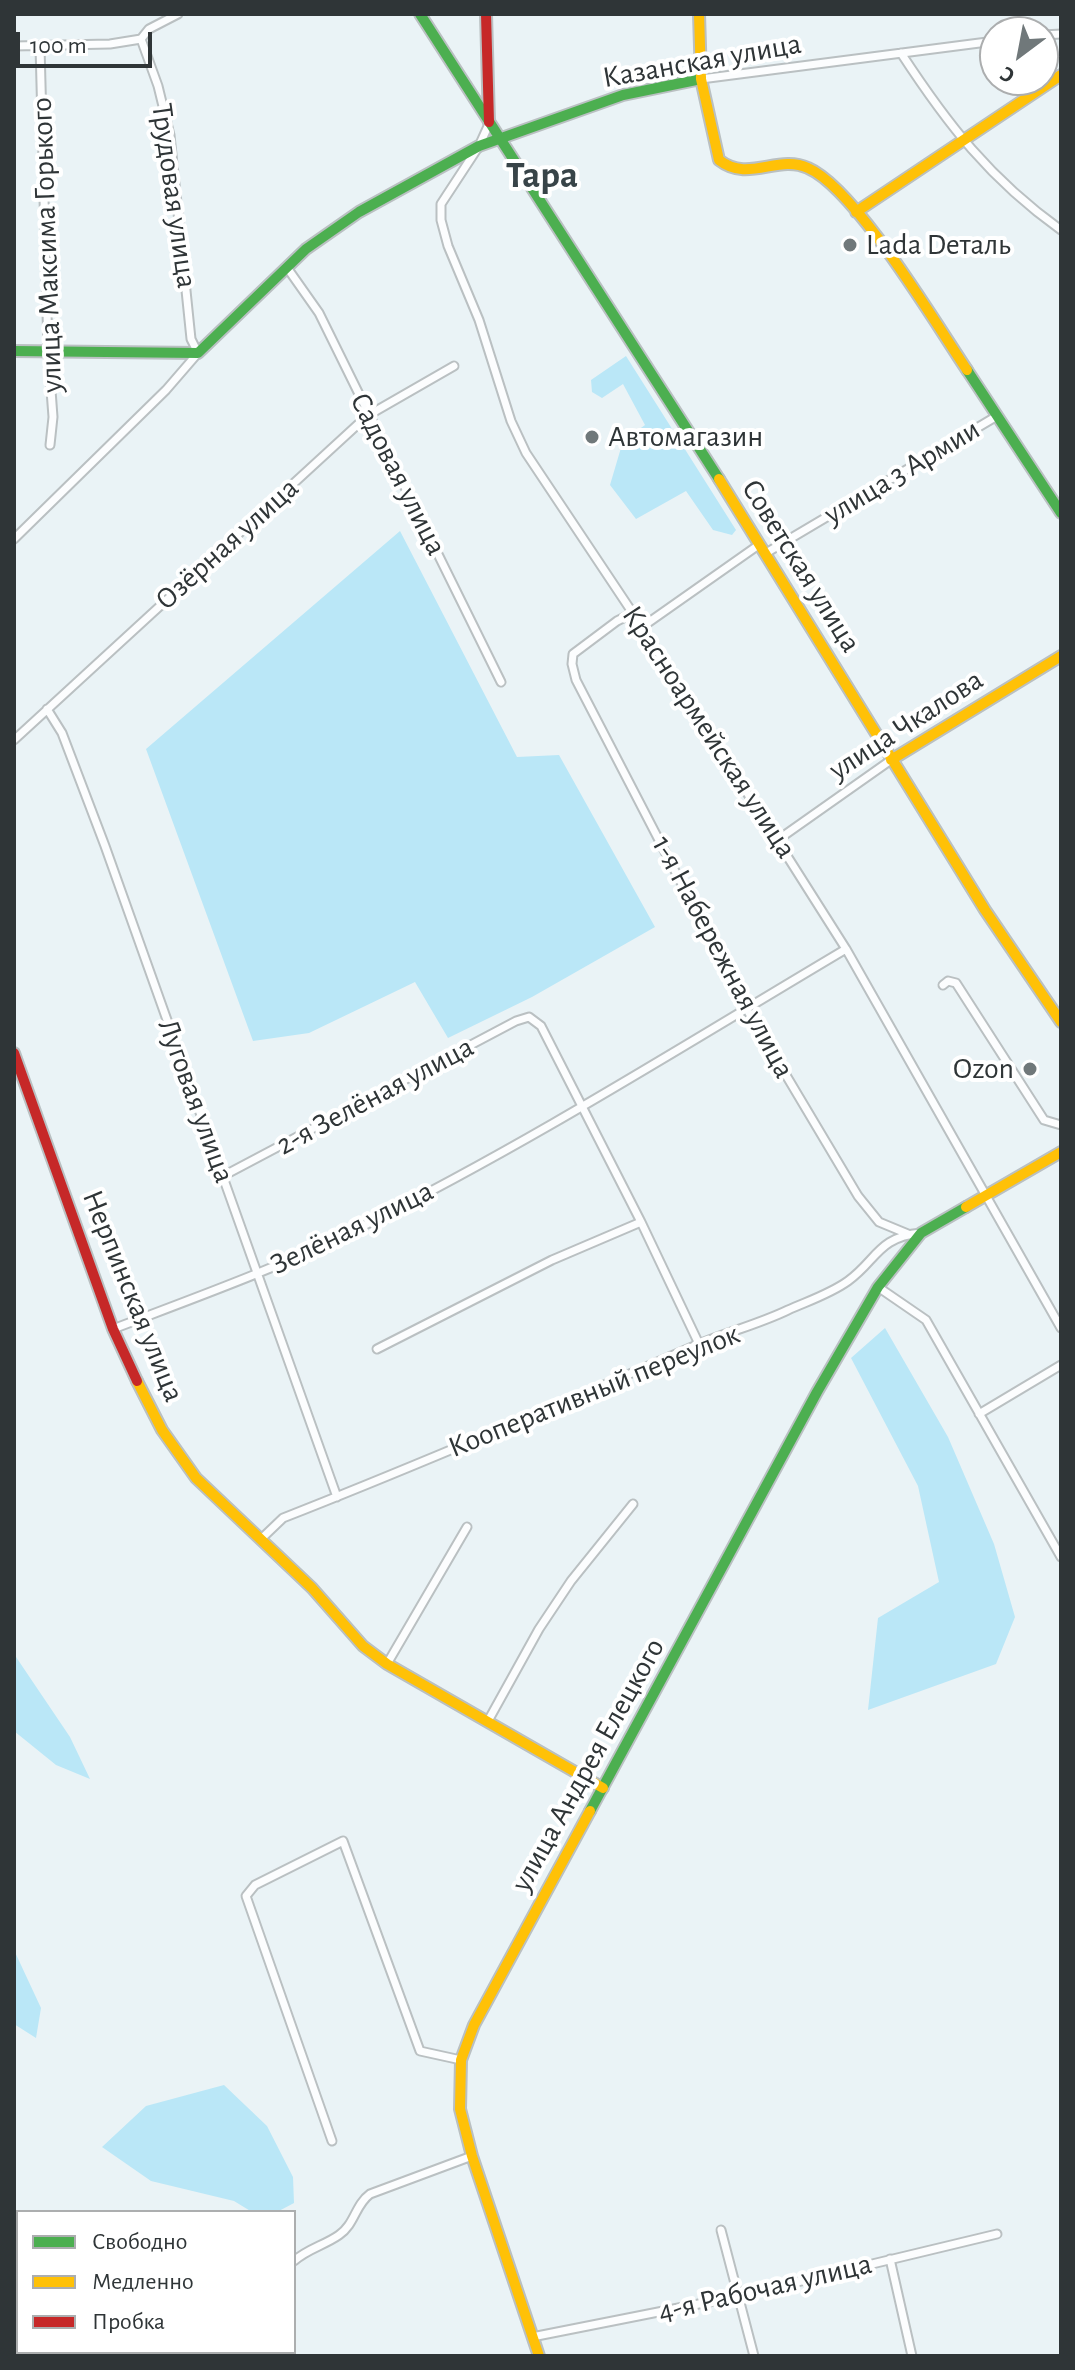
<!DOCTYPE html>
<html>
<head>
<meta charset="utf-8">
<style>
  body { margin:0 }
  #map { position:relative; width:1075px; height:2370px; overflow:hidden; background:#eaf3f6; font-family:"Alegreya Sans",sans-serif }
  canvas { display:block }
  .frame { position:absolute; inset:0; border:16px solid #2f3537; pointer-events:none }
  .legend { position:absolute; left:16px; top:2210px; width:280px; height:144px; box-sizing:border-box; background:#fff; border:2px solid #acaeaf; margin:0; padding:10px 14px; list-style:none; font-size:24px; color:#2f3537 }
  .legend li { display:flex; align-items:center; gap:16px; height:40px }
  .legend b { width:40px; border:2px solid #acaeaf }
  .north { position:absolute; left:979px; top:16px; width:80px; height:80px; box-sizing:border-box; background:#fff; border:2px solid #acaeaf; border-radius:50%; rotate:212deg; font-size:22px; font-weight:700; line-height:32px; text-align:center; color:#2f3537 }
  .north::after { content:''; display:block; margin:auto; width:28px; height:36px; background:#70787a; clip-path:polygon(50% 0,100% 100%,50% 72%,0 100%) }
  .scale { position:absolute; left:16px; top:32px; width:136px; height:36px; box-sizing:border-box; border:4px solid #2f3537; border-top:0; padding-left:10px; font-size:24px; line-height:28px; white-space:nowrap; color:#2f3537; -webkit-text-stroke:6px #fff; paint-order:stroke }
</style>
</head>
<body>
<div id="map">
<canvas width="1075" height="2370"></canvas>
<div class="frame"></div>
<ul class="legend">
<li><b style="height:10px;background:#4caf50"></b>Свободно</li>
<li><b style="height:10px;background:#ffc107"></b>Медленно</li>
<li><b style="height:10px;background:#c62828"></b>Пробка</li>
</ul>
<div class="north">С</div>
<div class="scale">100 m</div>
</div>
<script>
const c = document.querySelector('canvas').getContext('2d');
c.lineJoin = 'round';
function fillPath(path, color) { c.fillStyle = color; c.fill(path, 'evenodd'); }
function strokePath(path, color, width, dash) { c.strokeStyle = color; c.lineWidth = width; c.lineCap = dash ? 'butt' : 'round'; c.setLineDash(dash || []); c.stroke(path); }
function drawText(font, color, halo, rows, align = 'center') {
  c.font = font + ' "Alegreya Sans",sans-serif'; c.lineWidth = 8; c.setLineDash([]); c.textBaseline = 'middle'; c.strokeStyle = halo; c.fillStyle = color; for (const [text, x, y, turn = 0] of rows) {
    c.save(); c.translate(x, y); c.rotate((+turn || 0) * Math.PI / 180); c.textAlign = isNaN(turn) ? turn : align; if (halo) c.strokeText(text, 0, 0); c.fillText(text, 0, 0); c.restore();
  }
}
fillPath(new Path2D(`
  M 626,356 L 736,530 L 732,535 L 713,530 L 686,491 L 636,519 L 610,485 L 623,441 L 645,425 L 623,384 L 602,398 L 592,392 L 591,380 Z
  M 400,531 L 517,757 L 559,755 L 655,927 L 532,997 L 448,1038 L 415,982 L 309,1033 L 253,1041 L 146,749 Z
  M 885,1328 L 948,1437 L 994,1544 L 1015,1617 L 996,1664 L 868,1710 L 878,1618 L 939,1582 L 918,1486 L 851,1358 Z
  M 14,1654 L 70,1737 L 90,1779 L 56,1765 L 14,1731 Z
  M 14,1950 L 41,2008 L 36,2038 L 14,2024 Z
  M 224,2085 L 267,2126 L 293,2177 L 294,2203 L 277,2212 L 252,2212 L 234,2201 L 151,2181 L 102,2147 L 146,2106 Z`), '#bae7f7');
fillPath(new Path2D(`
  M 14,2243 L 18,2246 L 18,2352 L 255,2352 L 257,2356 L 14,2356 Z`), '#88c6d9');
const street = new Path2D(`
  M 1043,35 L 1061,34
  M 14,46 L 110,44 L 141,39
  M 40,46 L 48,350 L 53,417 L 50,445
  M 901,53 C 948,125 990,179 1061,230
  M 701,79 L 995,41
  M 489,124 L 479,146 L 441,204 L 441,220 L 448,246 L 479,320 L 511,421 L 526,453 L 642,627 L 846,949 L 1061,1328
  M 288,269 L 319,313 L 501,682
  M 14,539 L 166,390 L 198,353 L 191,339 L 170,135 L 158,86 L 141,39 L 149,29 L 178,14
  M 766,553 L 997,416
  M 633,613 L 617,621 L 573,654 L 572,664 L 576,680 L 746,1008 L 858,1196 L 879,1222 L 908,1234
  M 642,627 L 760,544
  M 47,709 L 62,733 L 105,846 L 337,1497
  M 14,740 L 367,416 L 454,366
  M 779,839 L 891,760
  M 943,985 L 948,981 L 956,983 L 1044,1120 L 1061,1125
  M 223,1176 L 516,1021 L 529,1017 L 541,1026 L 641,1222 L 699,1344
  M 878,1287 L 926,1320 L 1061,1557
  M 113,1329 C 197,1297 281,1267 361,1227 C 528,1144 686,1044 846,949
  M 377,1349 L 552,1260 L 641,1222
  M 979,1414 L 1061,1365
  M 260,1540 L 283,1518 C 421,1464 556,1406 692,1347 C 723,1333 757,1325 788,1310 C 808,1301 830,1294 848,1281 C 877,1260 878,1237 921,1233
  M 387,1664 L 467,1527
  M 488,1721 L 539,1629 L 571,1581 L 633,1504
  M 332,2141 L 246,1896 L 255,1885 L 343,1841 L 420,2051 L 461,2060
  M 721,2230 L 754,2356
  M 890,2259 L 912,2356
  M 294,2261 C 307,2249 325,2245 339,2235 C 355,2224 355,2205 370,2194 L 472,2156
  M 532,2337 L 739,2296 L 997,2234`);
const fast = new Path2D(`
  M 420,14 L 719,479
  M 14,351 L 198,353 L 306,249 L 359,212 L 479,146 L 623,95 L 701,79
  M 967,370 L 1061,513
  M 590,1811 L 817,1392 L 878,1287 L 921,1233 L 966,1207`);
const slow = new Path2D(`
  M 699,14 L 701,79 L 719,160 C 748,183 778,154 808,168 C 855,188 936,324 967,370
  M 856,212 L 1061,75
  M 719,479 L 985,910 L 1061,1022
  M 891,760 L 1061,656
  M 966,1207 L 1061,1152
  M 137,1381 L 162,1430 L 196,1478 L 312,1588 L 363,1646 L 387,1664 L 603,1788
  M 539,2356 L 472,2156 L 460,2109 L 461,2060 L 474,2025 L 590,1811`);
const jam = new Path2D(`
  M 486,14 L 489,122
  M 14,1053 L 113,1329 L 137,1381`);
strokePath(street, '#bac0c2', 11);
strokePath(fast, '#bac0c2', 14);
strokePath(slow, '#bac0c2', 14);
strokePath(jam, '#bac0c2', 14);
strokePath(street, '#fcfdfe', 7);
strokePath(fast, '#4caf50', 10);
strokePath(slow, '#ffc107', 10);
strokePath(jam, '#c62828', 10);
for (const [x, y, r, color] of [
  [850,245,8,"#70787a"],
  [592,437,8,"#70787a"],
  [1030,1069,8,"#70787a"]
]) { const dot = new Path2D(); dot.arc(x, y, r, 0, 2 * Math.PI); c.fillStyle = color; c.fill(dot); strokePath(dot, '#fff', 3); }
drawText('30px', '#2f3537', '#fff', [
  ["Казанская улица",702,61,-10],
  ["Трудовая улица",174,196,82],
  ["улица Максима Горького",47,245,-92],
  ["улица 3 Армии",902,472,-31],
  ["Садовая улица",398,474,63],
  ["Озёрная улица",227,544,-42],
  ["Советская улица",801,566,58],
  ["улица Чкалова",906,725,-33],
  ["Красноармейская улица",709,732,57],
  ["1-я Набережная улица",723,957,62],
  ["2-я Зелёная улица",375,1096,-28],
  ["Луговая улица",196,1101,70],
  ["Зелёная улица",352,1228,-26],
  ["Нерпинская улица",133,1296,68],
  ["Кооперативный переулок",594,1391,-22],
  ["улица Андрея Елецкого",588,1765,-61],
  ["4-я Рабочая улица",765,2288,-13]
]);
drawText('30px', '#2f3537', '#fff', [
  ["Lada Dеталь",866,245],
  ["Автомагазин",608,437],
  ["Ozon",1014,1069,"right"]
], 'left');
drawText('bold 38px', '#384448', '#fff', [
  ["Тара",542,176]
]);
</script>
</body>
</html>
